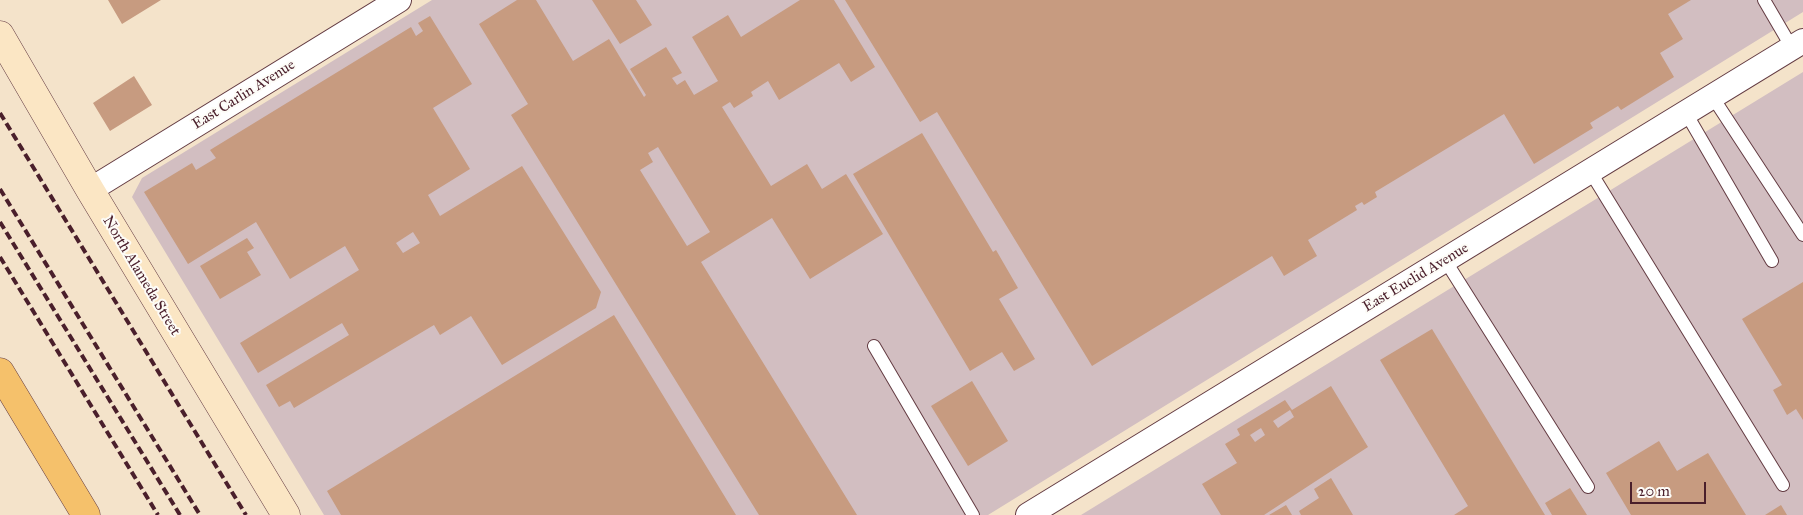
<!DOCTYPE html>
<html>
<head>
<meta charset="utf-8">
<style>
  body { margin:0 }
  #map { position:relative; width:1803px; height:515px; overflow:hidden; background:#f4e3ca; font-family:"IM FELL Great Primer",serif }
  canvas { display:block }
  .scale { position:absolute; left:1630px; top:482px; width:76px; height:22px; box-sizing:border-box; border:2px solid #4a1f2b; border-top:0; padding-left:6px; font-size:15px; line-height:18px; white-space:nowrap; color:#4a1f2b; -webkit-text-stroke:4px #fdfcf7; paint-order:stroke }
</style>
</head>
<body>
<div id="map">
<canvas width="1803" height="515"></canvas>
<div class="scale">20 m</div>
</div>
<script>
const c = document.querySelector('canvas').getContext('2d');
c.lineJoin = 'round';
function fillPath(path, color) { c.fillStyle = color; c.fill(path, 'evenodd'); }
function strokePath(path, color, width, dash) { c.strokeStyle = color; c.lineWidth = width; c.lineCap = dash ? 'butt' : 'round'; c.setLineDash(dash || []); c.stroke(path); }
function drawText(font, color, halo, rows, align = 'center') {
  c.font = font + ' "IM FELL Great Primer",serif'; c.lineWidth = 4; c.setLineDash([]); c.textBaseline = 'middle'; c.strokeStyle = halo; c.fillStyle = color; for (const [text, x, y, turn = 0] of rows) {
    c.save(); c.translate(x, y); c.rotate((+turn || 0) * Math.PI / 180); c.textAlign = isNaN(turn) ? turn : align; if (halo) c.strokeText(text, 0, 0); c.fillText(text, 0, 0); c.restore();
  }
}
fillPath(new Path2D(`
  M 432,0 L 1803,0 L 1803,12 L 988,515 L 324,515 L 132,197 L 142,178 Z
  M 1803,72 L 1803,515 L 1081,515 Z`), '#d2bec1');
fillPath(new Path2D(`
  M 108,0 L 161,0 L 122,24 Z
  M 517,0 L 536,0 L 573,61 L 609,39 L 644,97 L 646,95 L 630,69 L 666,47 L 682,73 L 672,78 L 677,85 L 685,80 L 694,95 L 718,81 L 692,37 L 728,15 L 741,37 L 800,0 L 834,0 L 875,67 L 851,82 L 839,63 L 779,100 L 768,81 L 751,92 L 753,96 L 734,108 L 730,102 L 722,107 L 771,186 L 807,164 L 822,189 L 846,174 L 883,234 L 810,279 L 772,218 L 701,262 L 857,515 L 759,515 L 511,115 L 528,104 L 479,24 ZM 658,147 L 710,232 L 687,246 L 640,170 L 653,162 L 648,153 Z
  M 592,0 L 636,0 L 652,25 L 620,44 Z
  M 845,0 L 1691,0 L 1668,14 L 1683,39 L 1660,53 L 1674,77 L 1621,110 L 1618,106 L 1590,123 L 1593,128 L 1534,164 L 1504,114 L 1375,192 L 1377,197 L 1364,205 L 1362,202 L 1355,206 L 1357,210 L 1308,240 L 1317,256 L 1302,265 L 1284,276 L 1272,256 L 1092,366 L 937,112 L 920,122 Z
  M 430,16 L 472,84 L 433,108 L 470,169 L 428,195 L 440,216 L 522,166 L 601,292 L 596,308 L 502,365 L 471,316 L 440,335 L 434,325 L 294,408 L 290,401 L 279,407 L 266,385 L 349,335 L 342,323 L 258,373 L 240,343 L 359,270 L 345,246 L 290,279 L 256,222 L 188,264 L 144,192 L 192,163 L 196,170 L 216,158 L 210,150 L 411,27 L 416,36 L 423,31 L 418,23 ZM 413,232 L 420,243 L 403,253 L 396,243 Z
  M 134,76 L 152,105 L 110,131 L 93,103 Z
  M 922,133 L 993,252 L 996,250 L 1018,288 L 999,299 L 1035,359 L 1014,371 L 1002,352 L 970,371 L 853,174 Z
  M 247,238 L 254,248 L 247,252 L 261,275 L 220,299 L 200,266 Z
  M 1803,282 L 1803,420 L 1796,409 L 1787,415 L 1773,390 L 1782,385 L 1742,319 Z
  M 614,315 L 736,515 L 341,515 L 327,491 Z
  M 1432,329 L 1520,474 L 1545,515 L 1454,515 L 1468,506 L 1380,360 Z
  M 972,381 L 1008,441 L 968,466 L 931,406 Z
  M 1331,386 L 1368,447 L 1264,515 L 1221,515 L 1202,484 L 1237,463 L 1225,444 L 1240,435 L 1237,429 L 1285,400 L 1292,410 ZM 1290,410 L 1294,417 L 1278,428 L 1273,421 ZM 1261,428 L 1265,435 L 1255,442 L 1250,435 Z
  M 1659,441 L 1677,471 L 1708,453 L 1746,515 L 1631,515 L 1606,473 Z
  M 1331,478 L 1353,515 L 1301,515 L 1299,511 L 1319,498 L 1314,489 Z
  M 1570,488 L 1587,515 L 1552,515 L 1545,503 Z
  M 1286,505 L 1292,515 L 1269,515 Z
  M 1781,505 L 1787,515 L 1765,515 Z`), '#c79b80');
const lane = new Path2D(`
  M 1764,0 L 1792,48
  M 1712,96 L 1803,235
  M 1686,113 L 1772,261
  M 1590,171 L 1783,485
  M 1445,260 L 1588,487
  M 874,346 L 973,515`);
const street = new Path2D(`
  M 90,190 L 399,0
  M 1028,515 L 1803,41`);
const secondary = new Path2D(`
  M 0,35 L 90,190 L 286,515`);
const primary = new Path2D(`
  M 0,372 L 86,515`);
strokePath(lane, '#643c43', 14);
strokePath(street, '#643c43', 26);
strokePath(secondary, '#643c43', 29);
strokePath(primary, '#643c43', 29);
strokePath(lane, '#fff', 12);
strokePath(street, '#fff', 24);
strokePath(secondary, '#fbe6c4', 28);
strokePath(primary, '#f5c16b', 28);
strokePath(new Path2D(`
  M 0,113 L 246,515
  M 0,189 L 200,515
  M 0,222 L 180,515
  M 0,257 L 158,515`), '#4a1f2b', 4, [8, 4]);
drawText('15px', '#4a1f2b', '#fdfcf7', [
  ["East Carlin Avenue",244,95,-32],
  ["North Alameda Street",141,276,59],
  ["East Euclid Avenue",1416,278,-31]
]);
</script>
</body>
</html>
